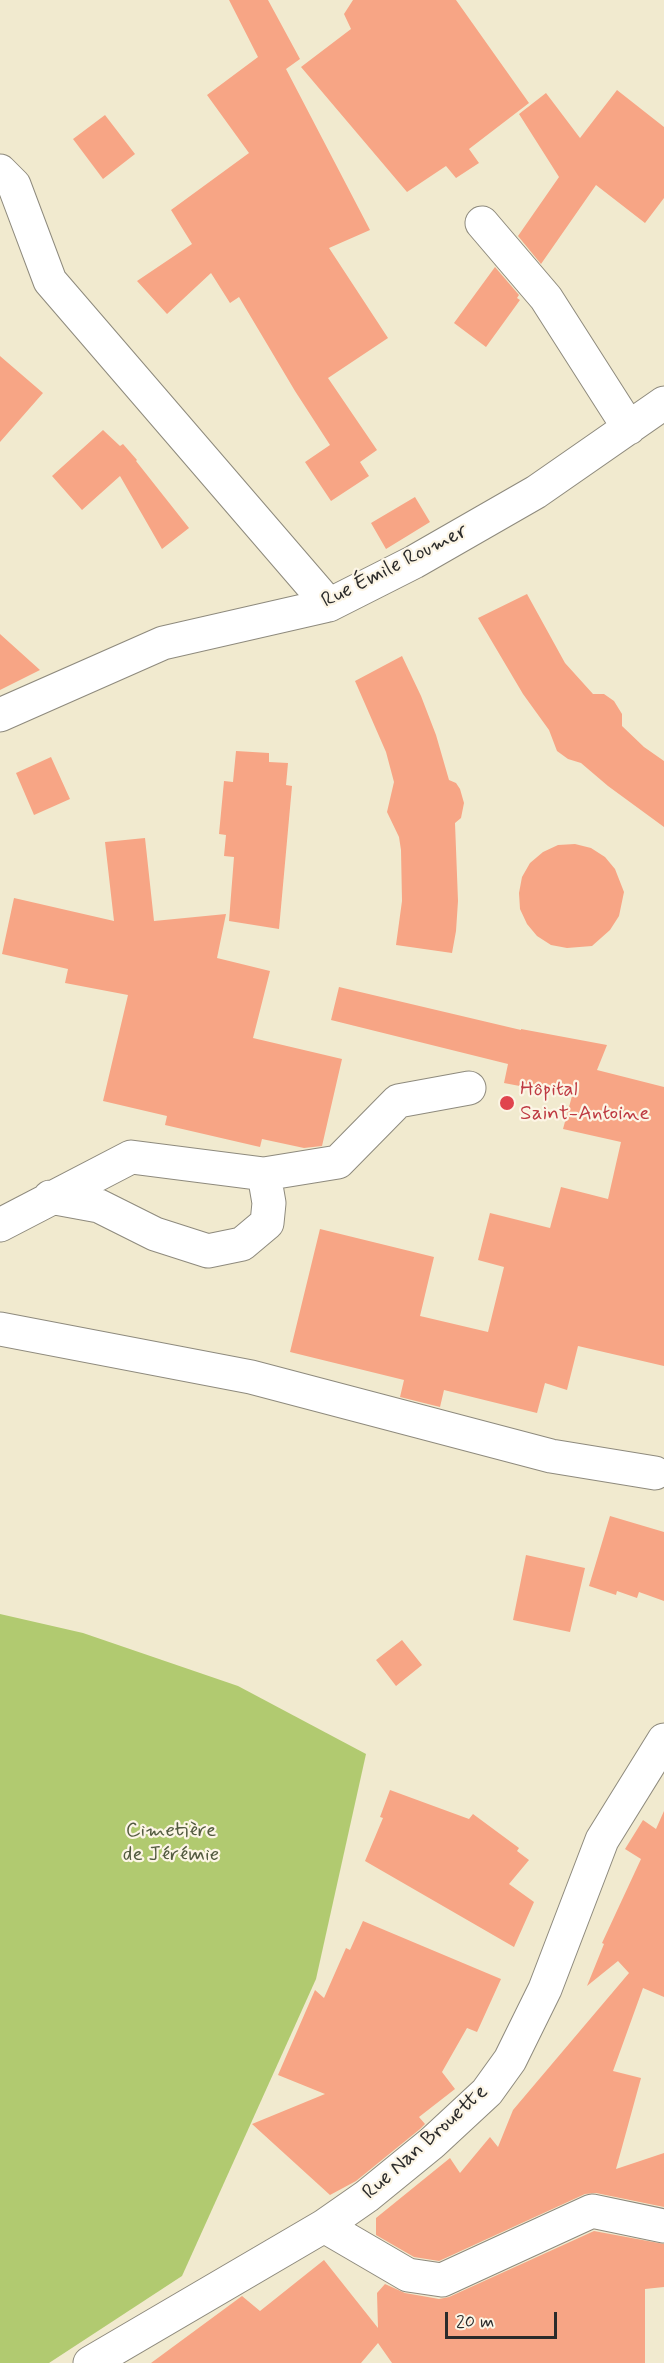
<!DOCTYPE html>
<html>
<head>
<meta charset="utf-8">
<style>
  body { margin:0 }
  #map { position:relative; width:664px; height:2363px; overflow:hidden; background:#f1eacf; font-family:Mynerve,sans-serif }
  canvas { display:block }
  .scale { position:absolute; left:445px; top:2312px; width:112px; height:27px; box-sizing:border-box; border:3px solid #2b2b2b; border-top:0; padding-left:8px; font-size:18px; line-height:21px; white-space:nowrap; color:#2b2b2b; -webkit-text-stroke:4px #fcf5e5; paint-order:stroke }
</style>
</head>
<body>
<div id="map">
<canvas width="664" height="2363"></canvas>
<div class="scale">20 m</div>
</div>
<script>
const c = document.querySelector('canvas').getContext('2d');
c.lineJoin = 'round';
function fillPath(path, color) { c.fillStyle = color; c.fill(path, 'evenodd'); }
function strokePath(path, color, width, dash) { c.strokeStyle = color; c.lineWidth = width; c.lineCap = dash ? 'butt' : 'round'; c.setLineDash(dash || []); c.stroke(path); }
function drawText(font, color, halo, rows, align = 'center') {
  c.font = font + ' Mynerve,sans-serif'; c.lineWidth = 4.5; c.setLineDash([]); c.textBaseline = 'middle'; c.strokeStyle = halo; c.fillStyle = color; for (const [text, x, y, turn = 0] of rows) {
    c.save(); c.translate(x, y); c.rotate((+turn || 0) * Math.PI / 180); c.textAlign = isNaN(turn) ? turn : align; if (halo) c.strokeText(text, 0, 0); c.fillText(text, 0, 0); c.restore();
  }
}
fillPath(new Path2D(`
  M 0,1614 L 83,1633 L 238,1686 L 366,1754 L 316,1979 L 182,2276 L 49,2363 L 0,2363 Z`), '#b1ca70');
fillPath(new Path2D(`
  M 229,0 L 268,0 L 300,59 L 286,69 L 370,230 L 329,248 L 388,338 L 328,378 L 377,450 L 360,462 L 369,476 L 331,501 L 305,462 L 330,445 L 295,391 L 239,297 L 230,303 L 211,273 L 167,314 L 137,281 L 192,244 L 171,210 L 249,153 L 207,95 L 258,57 Z
  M 353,0 L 456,0 L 529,103 L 469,149 L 479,163 L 456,178 L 446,166 L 407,192 L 301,67 L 351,29 L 344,14 Z
  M 617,90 L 664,127 L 664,198 L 645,223 L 596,185 L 541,264 L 518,236 L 559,177 L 519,114 L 546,93 L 580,138 Z
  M 105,115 L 135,154 L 103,179 L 73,139 Z
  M 495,267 L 519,295 L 517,298 L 520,300 L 486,347 L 454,323 Z
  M 0,356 L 43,393 L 0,442 Z
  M 103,430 L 120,446 L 123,444 L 137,460 L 136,461 L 189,528 L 162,549 L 120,476 L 82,510 L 52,476 Z
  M 415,497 L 430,522 L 386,549 L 371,523 Z
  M 527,594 L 565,663 L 593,694 L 604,694 L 614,701 L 622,714 L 622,726 L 644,747 L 664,761 L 664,827 L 608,786 L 581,763 L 568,759 L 557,751 L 549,730 L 523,694 L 478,618 Z
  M 0,634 L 40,670 L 0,690 Z
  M 402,656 L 421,696 L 436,735 L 449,780 L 456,783 L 460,789 L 464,803 L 461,818 L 455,823 L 458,901 L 456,931 L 452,953 L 396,945 L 402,901 L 401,850 L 399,837 L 387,812 L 394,782 L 386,752 L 355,681 Z
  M 236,751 L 269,753 L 269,762 L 288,763 L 286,785 L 292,786 L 279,929 L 229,921 L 234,857 L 224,856 L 226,835 L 219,834 L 224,781 L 233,782 Z
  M 51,757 L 70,799 L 34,815 L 16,773 Z
  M 145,838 L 154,921 L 226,914 L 217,958 L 270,971 L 253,1038 L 342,1059 L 322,1146 L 304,1148 L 262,1139 L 260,1147 L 165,1125 L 167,1116 L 103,1101 L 128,995 L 65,983 L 68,969 L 2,954 L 14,898 L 114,921 L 105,842 Z
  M 575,844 L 591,848 L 605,857 L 615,869 L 624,892 L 619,916 L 610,930 L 592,946 L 567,948 L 551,945 L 537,936 L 527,924 L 520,909 L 519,893 L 522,877 L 530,863 L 543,852 L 558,845 Z
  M 339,987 L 521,1030 L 521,1029 L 607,1045 L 597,1070 L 664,1087 L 664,1366 L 578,1346 L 567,1390 L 545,1383 L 537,1413 L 444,1390 L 440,1407 L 400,1397 L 404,1380 L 290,1352 L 320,1229 L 434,1257 L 420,1316 L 488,1332 L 504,1267 L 478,1260 L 490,1213 L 550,1228 L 561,1187 L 608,1199 L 621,1142 L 563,1129 L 572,1096 L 504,1083 L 508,1064 L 331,1020 Z
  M 610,1516 L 664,1532 L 664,1601 L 639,1592 L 637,1598 L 617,1591 L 616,1595 L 589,1586 Z
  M 526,1555 L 585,1568 L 570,1632 L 513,1620 Z
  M 402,1640 L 422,1665 L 396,1686 L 376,1660 Z
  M 390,1790 L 469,1819 L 473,1814 L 519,1848 L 517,1851 L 529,1860 L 509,1884 L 534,1902 L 514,1947 L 365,1861 L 383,1818 L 380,1817 Z
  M 664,1811 L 664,1997 L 643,1988 L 613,2071 L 641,2078 L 616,2169 L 664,2153 L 664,2207 L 596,2193 L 585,2194 L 439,2261 L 414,2257 L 376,2235 L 376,2218 L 450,2158 L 460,2173 L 490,2137 L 498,2147 L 513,2110 L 629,1973 L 618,1961 L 587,1986 L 604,1944 L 602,1943 L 641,1859 L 625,1849 L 643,1820 L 656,1829 Z
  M 363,1921 L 501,1979 L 477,2032 L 467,2028 L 442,2072 L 455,2089 L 419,2117 L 425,2124 L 420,2129 L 356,2181 L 330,2195 L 252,2124 L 325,2094 L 278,2075 L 315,1990 L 324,1998 L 346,1948 L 350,1950 Z
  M 594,2231 L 664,2244 L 664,2287 L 645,2289 L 645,2363 L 392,2363 L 378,2343 L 361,2363 L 151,2363 L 242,2296 L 260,2311 L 324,2260 L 378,2328 L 377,2293 L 385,2284 L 405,2293 L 439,2299 L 449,2297 Z`), '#f7a585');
const minor = new Path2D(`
  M 0,171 L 14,185 L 50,281 L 329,605
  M 482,223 L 546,298 L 629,428
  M 0,715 L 163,643 L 329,605 L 414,562 L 536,492 L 664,403
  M 264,1174 L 338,1162 L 398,1101 L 469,1088
  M 0,1225 L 131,1157 L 264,1174 L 269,1203 L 267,1223 L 242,1244 L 208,1251 L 155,1234 L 99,1206 L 50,1197
  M 0,1329 L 251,1377 L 551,1456 L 655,1473
  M 324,2226 L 408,2275 L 442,2280 L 592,2211 L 664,2226
  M 90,2363 L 324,2226 L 367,2196 L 432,2143 L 487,2092 L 510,2060 L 545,1989 L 602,1840 L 664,1740`);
strokePath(minor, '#8e8a7d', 35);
strokePath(minor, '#fff', 33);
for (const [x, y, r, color] of [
  [507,1103,8,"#e0444e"]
]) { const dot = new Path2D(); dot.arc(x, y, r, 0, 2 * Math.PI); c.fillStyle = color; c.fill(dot); strokePath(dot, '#fcf5e5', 2); }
drawText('21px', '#2b2b2b', '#fcf5e5', [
  ["Rue Émile Roumer",395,567,-27],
  ["Rue Nan Brouette",426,2143,-42]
]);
drawText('21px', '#be3a42', '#fcf5e5', [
  ["Hôpital",520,1091],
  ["Saint-Antoine",520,1115]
], 'left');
drawText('21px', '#535b40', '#fcf5e5', [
  ["Cimetière",171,1832],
  ["de Jérémie",171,1856]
]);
</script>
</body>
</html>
